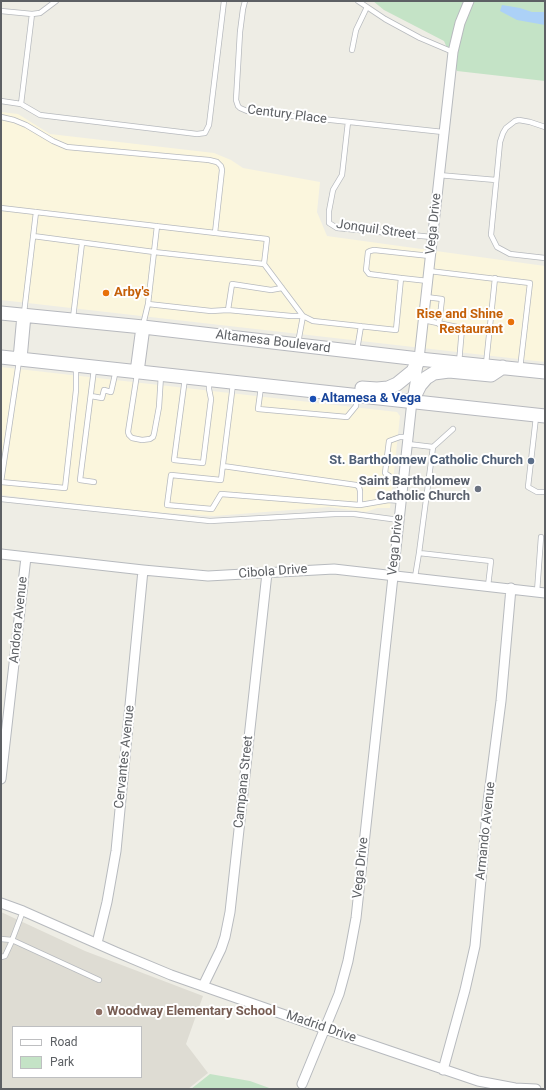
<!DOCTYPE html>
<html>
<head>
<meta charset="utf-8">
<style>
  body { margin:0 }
  #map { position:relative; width:546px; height:1090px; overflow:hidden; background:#eeede5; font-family:Roboto,sans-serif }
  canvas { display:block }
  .frame { position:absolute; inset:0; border:2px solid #5d6064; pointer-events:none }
  .legend { position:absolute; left:12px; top:1026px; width:130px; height:52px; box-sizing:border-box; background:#fff; border:1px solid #bebfc1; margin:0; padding:5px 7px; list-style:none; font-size:12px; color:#5d6064 }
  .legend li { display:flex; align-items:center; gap:8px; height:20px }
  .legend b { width:20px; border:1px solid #bebfc1 }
</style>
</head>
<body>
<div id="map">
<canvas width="546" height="1090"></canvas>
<div class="frame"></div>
<ul class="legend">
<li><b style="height:5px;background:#fff"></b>Road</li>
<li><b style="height:11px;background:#c4e3c6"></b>Park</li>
</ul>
</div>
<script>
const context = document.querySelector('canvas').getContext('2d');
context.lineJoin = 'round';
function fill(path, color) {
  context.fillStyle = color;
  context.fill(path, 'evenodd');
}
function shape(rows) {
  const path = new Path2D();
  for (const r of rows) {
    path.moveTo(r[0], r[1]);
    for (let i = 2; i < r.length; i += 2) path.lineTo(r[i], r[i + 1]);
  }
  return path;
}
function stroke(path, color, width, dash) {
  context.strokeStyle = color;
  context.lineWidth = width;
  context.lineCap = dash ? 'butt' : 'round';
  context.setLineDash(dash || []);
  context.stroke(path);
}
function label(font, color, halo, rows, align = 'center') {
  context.font = font + ' Roboto,sans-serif';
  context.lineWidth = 4;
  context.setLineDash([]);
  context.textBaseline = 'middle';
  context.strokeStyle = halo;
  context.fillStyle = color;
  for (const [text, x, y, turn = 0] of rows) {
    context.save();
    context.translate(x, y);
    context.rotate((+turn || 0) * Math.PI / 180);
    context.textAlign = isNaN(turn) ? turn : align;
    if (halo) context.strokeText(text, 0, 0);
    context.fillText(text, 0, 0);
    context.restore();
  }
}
fill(shape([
  [1,112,18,114,50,134,214,153,231,160,243,168,320,182,317,212,327,236,545,266,545,362,1,300],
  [1,367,397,412,400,416,390,508,377,508,366,512,329,507,214,516,135,511,1,495]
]), '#fbf6dd');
fill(shape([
  [1,912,85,951,203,996,186,1044,208,1073,188,1089,1,1089],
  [13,1027,141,1027,141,1077,13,1077]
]), '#dedcd3');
fill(shape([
  [373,1,545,1,545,81,457,71,444,41,384,10],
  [210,1074,250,1081,272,1089,191,1089]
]), '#c4e3c6');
fill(shape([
  [502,5,520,8,532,12,545,12,545,25,517,20,500,11]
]), '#acd1f7');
const service = shape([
  [245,1,243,9,240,32,236,100,238,106,240,108,247,111,443,132],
  [358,1,385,19,420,38,453,52],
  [1,11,32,14,40,13,56,1],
  [352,50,356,30,367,7],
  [1,101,21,104,40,115,197,134,205,133,209,125,224,1],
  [21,104,32,14],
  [1,117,14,120,26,125,53,141,67,147,209,160,217,162,221,166,222,170,215,233],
  [348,122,342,175,333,190,329,211,329,223,337,228,432,237],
  [545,127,530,122,519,120,515,121,506,128,503,133,500,142,491,235,497,247,510,254,545,258],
  [438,175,496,180],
  [1,208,267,239,264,264,303,316,298,343],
  [157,226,154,252,264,264],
  [33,236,154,252,148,304,143,325],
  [429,271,530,283,520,369],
  [401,278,369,274,366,270,368,252,370,251,374,250,430,256],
  [282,288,271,290,232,284,228,310,291,316,303,316,313,321,396,330,401,278,428,281],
  [426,297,442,299,439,324],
  [148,304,211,311,228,310],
  [24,313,36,212],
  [73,318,82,243],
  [423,320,462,328,459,363],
  [357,350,361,326],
  [19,361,1,482,65,488,76,390,76,366],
  [486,364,495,278],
  [137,374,128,432,129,435,132,438,142,440,150,439,153,437,154,434,159,407,161,375],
  [185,378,174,460,203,463,211,399,209,389,209,380],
  [233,384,221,480,171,475,167,505,212,509,221,494,360,505,389,500,401,501],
  [261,387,258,409,347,417,356,406,357,396],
  [91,396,102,398,104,390,111,392,116,370],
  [536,417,528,487,537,492,545,492],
  [408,444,433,447,419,553],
  [433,447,453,429],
  [223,466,356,485,359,487,360,491,360,505],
  [404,480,395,480,385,473,389,441,400,437,408,437],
  [94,482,80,480,94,369],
  [1,499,210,521,335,514,354,514,399,520],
  [415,577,419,553,491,561,488,586],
  [537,592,541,537],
  [1,939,12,940,99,980],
  [1,957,5,956,11,943,23,911]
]);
const minor = shape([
  [1,554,143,570,208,576,334,569,545,593],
  [1,779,26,557],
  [1,903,23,911,116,952,171,975,325,1029,478,1081,515,1088,536,1089],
  [97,943,107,902,116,851,143,570],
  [203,986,221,949,225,937,230,912,267,573],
  [443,1070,465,990,475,946,488,802,501,701,511,588],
  [302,1084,339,994,348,961,356,918,412,401,419,359,453,52,460,23,469,1]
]);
const secondary = shape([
  [1,313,143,327,419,359,545,372],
  [1,357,545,416],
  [20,359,24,315],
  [137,372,143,327],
  [362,388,377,389,388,388,397,384,413,371,419,359],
  [412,401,420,385,426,378,434,373,449,371,491,375,503,367]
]);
stroke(service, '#b7babe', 6);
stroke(minor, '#b7babe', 11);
stroke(secondary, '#b7b9be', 15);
stroke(service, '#fff', 4.5);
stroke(minor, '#fff', 9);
stroke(secondary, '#fff', 13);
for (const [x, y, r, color] of [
  [106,293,4,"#e8710a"],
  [511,322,4,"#e8710a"],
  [313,399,4,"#1a4fb4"],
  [531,461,4,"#5c6f8a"],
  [478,489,4,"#6b7280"],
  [99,1012,4,"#8d6e63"]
]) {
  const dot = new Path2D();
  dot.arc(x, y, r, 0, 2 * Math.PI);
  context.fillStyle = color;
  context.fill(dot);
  stroke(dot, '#fff', 1.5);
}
label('13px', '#5d6064', '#fff', [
  ["Century Place",287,115,7],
  ["Vega Drive",434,224,-84],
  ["Jonquil Street",376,230,8],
  ["Altamesa Boulevard",273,342,7],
  ["Vega Drive",396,545,-84],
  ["Cibola Drive",273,572,-4],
  ["Andora Avenue",19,620,-84],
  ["Cervantes Avenue",125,757,-84],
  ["Campana Street",244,782,-84],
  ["Armando Avenue",486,831,-84],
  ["Vega Drive",361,868,-84],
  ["Madrid Drive",321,1027,19]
]);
label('bold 13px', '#c56008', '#fff', [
  ["Arby's",114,293],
  ["Rise and Shine",503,315,"right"],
  ["Restaurant",503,330,"right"]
], 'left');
label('bold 13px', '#164399', '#fff', [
  ["Altamesa & Vega",321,399]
], 'left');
label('bold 13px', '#4e5e75', '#fff', [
  ["St. Bartholomew Catholic Church",523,461]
], 'right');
label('bold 13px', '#5b616d', '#fff', [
  ["Saint Bartholomew",470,482],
  ["Catholic Church",470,497]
], 'right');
label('bold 13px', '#785e54', '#fff', [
  ["Woodway Elementary School",107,1012]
], 'left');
</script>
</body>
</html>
